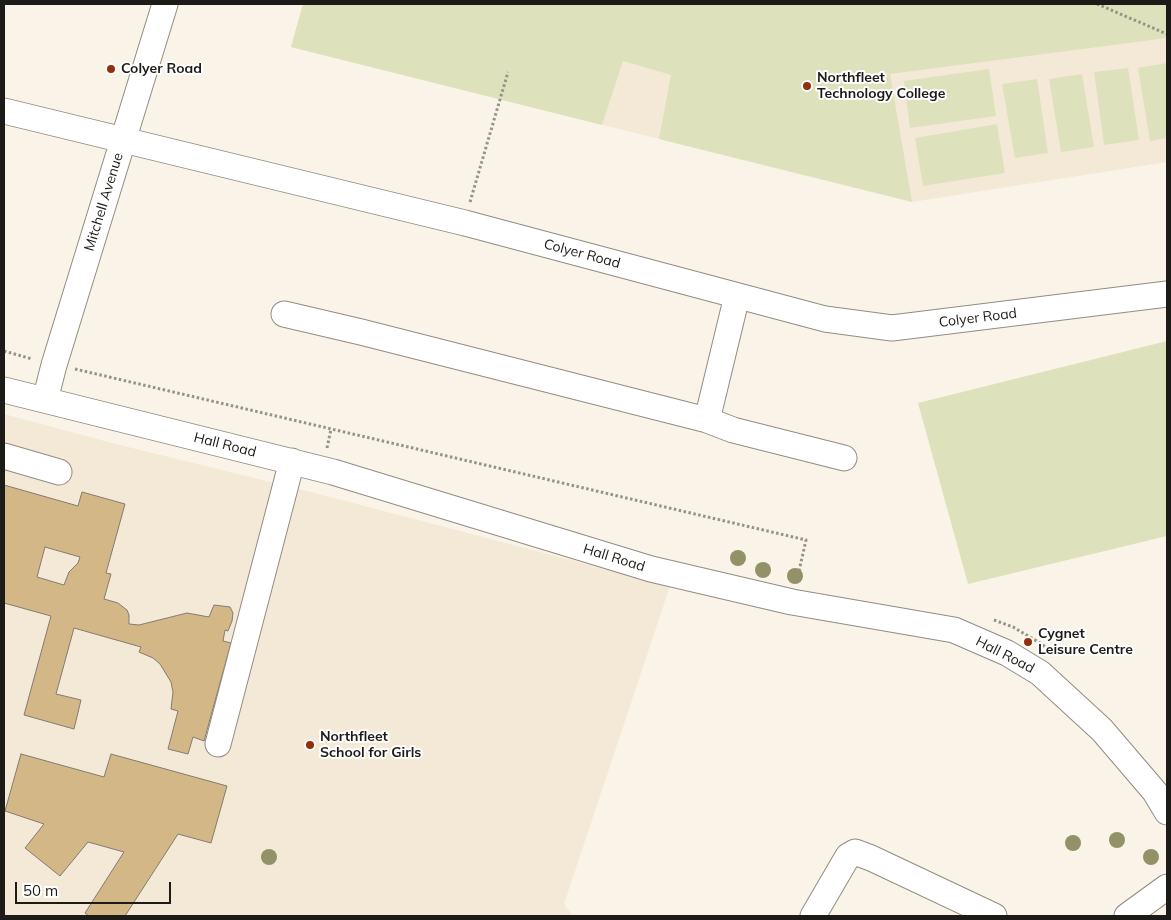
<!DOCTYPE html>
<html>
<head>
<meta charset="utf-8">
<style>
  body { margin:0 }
  #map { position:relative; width:1171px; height:920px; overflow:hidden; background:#faf3e8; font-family:Mulish,sans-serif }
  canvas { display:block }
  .frame { position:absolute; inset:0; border:5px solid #1d1b17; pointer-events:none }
  .scale { position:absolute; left:15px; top:882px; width:156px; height:22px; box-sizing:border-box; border:2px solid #1d1b17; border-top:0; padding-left:6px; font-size:15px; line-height:18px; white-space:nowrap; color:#1d1b17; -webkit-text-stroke:4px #fff; paint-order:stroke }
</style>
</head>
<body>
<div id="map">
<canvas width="1171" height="920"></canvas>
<div class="frame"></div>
<div class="scale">50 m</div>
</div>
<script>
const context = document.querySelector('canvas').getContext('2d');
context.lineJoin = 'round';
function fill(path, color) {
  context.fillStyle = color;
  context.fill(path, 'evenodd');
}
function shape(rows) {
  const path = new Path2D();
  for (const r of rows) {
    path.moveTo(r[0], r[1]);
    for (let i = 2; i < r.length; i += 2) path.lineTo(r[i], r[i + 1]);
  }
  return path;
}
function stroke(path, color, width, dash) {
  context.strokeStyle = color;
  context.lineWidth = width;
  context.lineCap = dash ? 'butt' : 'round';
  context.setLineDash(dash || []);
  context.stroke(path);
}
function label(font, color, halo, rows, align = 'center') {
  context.font = font + ' Mulish,sans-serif';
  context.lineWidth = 4;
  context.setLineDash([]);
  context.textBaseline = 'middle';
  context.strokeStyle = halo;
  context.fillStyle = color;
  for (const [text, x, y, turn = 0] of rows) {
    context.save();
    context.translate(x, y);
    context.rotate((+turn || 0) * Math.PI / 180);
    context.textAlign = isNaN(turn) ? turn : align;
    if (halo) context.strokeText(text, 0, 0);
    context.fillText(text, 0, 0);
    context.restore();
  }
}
fill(shape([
  [303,4,1167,4,1167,162,912,202,291,47],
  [4,414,112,443,307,491,670,586,564,904,573,916,4,916]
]), '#f4e9d7');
fill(shape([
  [303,4,1167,4,1167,38,890,74,912,202,659,139,671,75,623,61,602,125,291,47],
  [1167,63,1167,138,1150,141,1138,68],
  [1128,68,1139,140,1104,145,1094,72],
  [989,69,996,116,910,128,904,81],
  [1082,74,1094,147,1061,152,1049,79],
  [1037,79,1048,153,1015,158,1002,84],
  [997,124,1005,173,923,186,915,138],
  [1167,341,1167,536,968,584,918,403]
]), '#dde2bc');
const building = shape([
  [4,485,78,506,82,492,125,504,106,573,111,574,104,599,118,603,127,610,129,615,129,624,139,625,187,613,209,617,214,605,230,607,233,613,232,621,228,631,225,630,223,641,231,643,204,741,193,737,188,754,168,749,178,711,171,709,173,692,171,682,160,664,153,658,139,652,141,647,74,628,56,694,81,700,74,729,24,715,51,616,4,603,4,485],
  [45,547,80,557,78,563,69,572,64,585,37,577,45,547],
  [21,754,104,777,111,754,227,786,211,843,178,834,125,916,89,916,85,913,124,852,88,842,60,876,25,848,44,824,5,811,21,754]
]);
fill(building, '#d3b787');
stroke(building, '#817c72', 1);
const minor = shape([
  [4,111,465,223,825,319,892,328,1167,294],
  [284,314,361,332,707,420,737,296],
  [4,390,333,472,651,569,792,602,954,630,1007,653,1040,673,1102,730,1155,792,1167,812],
  [45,400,54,365,165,4],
  [707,420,733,430,844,458],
  [4,456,59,472],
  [218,744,292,461],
  [813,916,848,856,855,852,871,858,994,916],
  [1127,916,1167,887]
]);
stroke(minor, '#928c82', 27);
stroke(shape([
  [1097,4,1167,34],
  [470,202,508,72],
  [4,351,32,359],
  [75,369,806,540,797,580],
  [327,448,331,429],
  [994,620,1013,627,1040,643,1052,652]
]), '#969189', 3, [2.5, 2.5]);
stroke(minor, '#fff', 25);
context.fillStyle = '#929168';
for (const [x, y] of [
  [738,558],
  [763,570],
  [795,576],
  [1117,840],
  [1073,843],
  [269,857],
  [1151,857]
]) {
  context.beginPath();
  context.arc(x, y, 8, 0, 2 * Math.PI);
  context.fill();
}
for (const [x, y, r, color] of [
  [111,69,5,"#952e0b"],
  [807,86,5,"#952e0b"],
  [1028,642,5,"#952e0b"],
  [310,745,5,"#952e0b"]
]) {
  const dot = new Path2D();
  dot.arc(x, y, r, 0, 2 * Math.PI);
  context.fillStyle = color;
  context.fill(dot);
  stroke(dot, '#fff', 2);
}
label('bold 14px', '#1d1b17', '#fff', [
  ["Colyer Road",121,69],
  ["Northfleet",817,78],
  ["Technology College",817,94],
  ["Cygnet",1038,634],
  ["Leisure Centre",1038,650],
  ["Northfleet",320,737],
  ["School for Girls",320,753]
], 'left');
label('14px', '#1d1b17', '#fff', [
  ["Mitchell Avenue",104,202,-73],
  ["Colyer Road",582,254,15],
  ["Colyer Road",978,318,-7],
  ["Hall Road",225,445,14],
  ["Hall Road",614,558,17],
  ["Hall Road",1005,655,27]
]);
</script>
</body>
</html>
